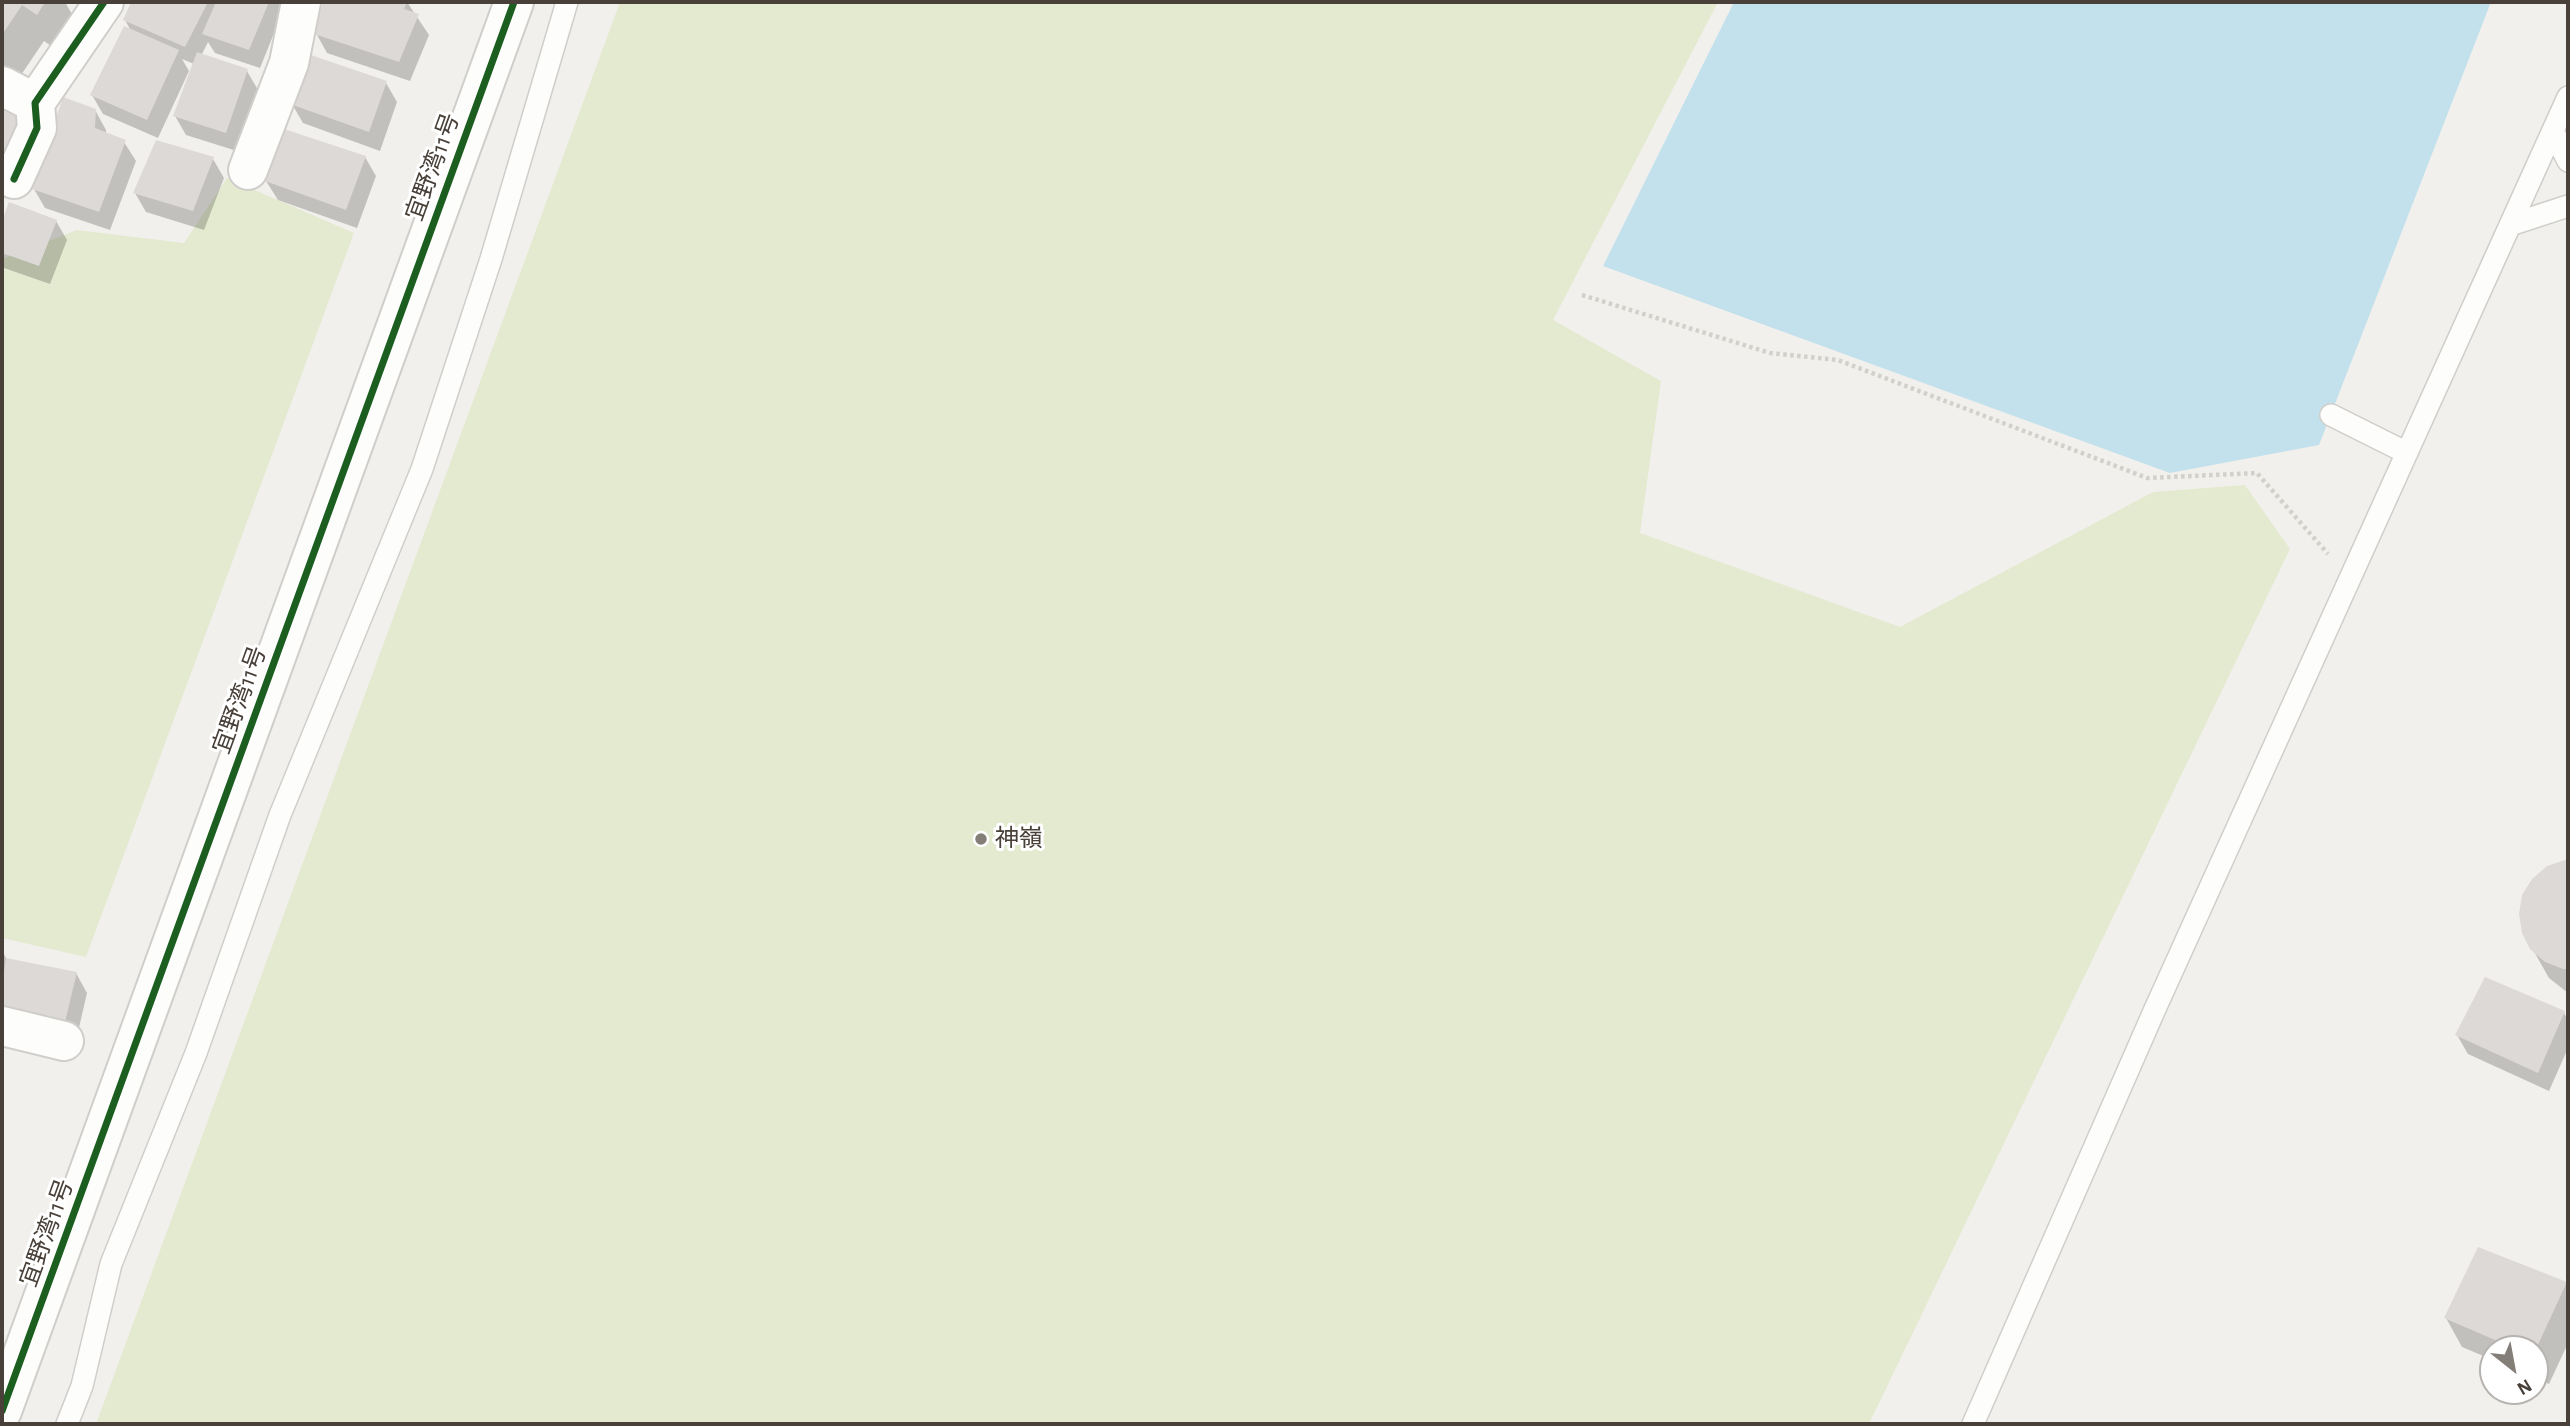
<!DOCTYPE html>
<html>
<head>
<meta charset="utf-8">
<style>
  body { margin:0 }
  #map { position:relative; width:2570px; height:1426px; overflow:hidden; background:#f2f0ed; font-family:"Alegreya Sans",sans-serif }
  canvas { display:block }
  .frame { position:absolute; inset:0; border:4px solid #484039; pointer-events:none }
  .north { position:absolute; left:2479px; top:1335px; width:70px; height:70px; box-sizing:border-box; background:#fff; border:2px solid #b6b3b0; border-radius:50%; rotate:149deg; font-size:19px; font-weight:700; line-height:28px; text-align:center; color:#484039 }
  .north::after { content:''; display:block; margin:auto; width:24px; height:32px; background:#847e78; clip-path:polygon(50% 0,100% 100%,50% 72%,0 100%) }
</style>
</head>
<body>
<div id="map">
<canvas width="2570" height="1426"></canvas>
<div class="frame"></div>
<div class="north">N</div>
</div>
<script>
const context = document.querySelector('canvas').getContext('2d');
context.lineJoin = 'round';
function fill(path, color) {
  context.fillStyle = color;
  context.fill(path, 'evenodd');
}
function shape(rows) {
  const path = new Path2D();
  for (const r of rows) {
    path.moveTo(r[0], r[1]);
    for (let i = 2; i < r.length; i += 2) path.lineTo(r[i], r[i + 1]);
  }
  return path;
}
function stroke(path, color, width, dash) {
  context.strokeStyle = color;
  context.lineWidth = width;
  context.lineCap = dash ? 'butt' : 'round';
  context.setLineDash(dash || []);
  context.stroke(path);
}
function label(font, color, halo, rows, align = 'center') {
  context.font = font + ' "Alegreya Sans","Noto Sans JP",sans-serif';
  context.lineWidth = 6;
  context.setLineDash([]);
  context.textBaseline = 'middle';
  context.strokeStyle = halo;
  context.fillStyle = color;
  for (const [text, x, y, turn = 0] of rows) {
    context.save();
    context.translate(x, y);
    context.rotate((+turn || 0) * Math.PI / 180);
    context.textAlign = isNaN(turn) ? turn : align;
    if (halo) context.strokeText(text, 0, 0);
    context.fillText(text, 0, 0);
    context.restore();
  }
}
fill(shape([
  [620,2,1718,2,1553,320,1661,381,1640,533,1900,627,2153,492,2245,485,2290,549,1869,1424,96,1424],
  [227,178,354,233,86,957,2,938,2,259,77,230,184,243]
]), '#e3eacf');
fill(shape([
  [1734,2,2491,2,2319,445,2170,473,1603,266]
]), '#c2e1ec');
fill(shape([
  [2,2,65,2,76,21,58,51,44,41,19,78,2,66],
  [133,2,215,2,216,5,218,2,278,2,283,11,260,68,215,53,208,42,201,56,247,71,258,90,237,151,186,135,175,116,194,64,182,59,189,71,158,138,103,114,92,95,131,31,125,20],
  [325,2,407,2,429,35,410,81,327,53,316,33],
  [386,83,397,102,380,151,303,123,292,104],
  [2,110,16,119,2,188],
  [95,110,106,130,106,135,124,142,136,161,110,230,45,208,34,189],
  [365,157,376,176,357,228,278,200,266,181],
  [213,159,224,178,204,230,146,212,135,193],
  [10,204,56,221,67,240,50,284,4,268,2,264,2,226],
  [2568,861,2568,993,2549,978,2532,948,2563,862],
  [2,950,7,960,76,973,87,993,75,1045,2,1014],
  [2564,1013,2568,1020,2568,1048,2549,1091,2468,1054,2457,1035],
  [2566,1284,2568,1288,2568,1343,2549,1384,2535,1378,2535,1349,2493,1349,2493,1360,2462,1347,2446,1318]
]), '#0003');
fill(shape([
  [2,2,45,2,37,15,22,5,2,35],
  [131,2,208,2,185,47,123,20],
  [216,2,269,2,249,50,202,34],
  [323,2,407,2,404,9,419,14,399,62,314,34],
  [124,26,179,50,147,120,90,95],
  [197,52,248,69,226,133,173,116],
  [308,54,387,81,369,132,290,104],
  [63,97,96,109,95,128,126,140,99,212,32,189],
  [2,108,18,118,18,130,2,153],
  [284,129,366,156,346,210,265,181],
  [156,140,214,157,193,211,133,193],
  [9,202,57,220,39,266,2,253,2,221],
  [2568,859,2568,969,2563,969,2545,962,2530,949,2522,933,2519,914,2522,895,2532,879,2547,866],
  [6,958,77,972,64,1026,2,1012,2,986],
  [2485,977,2565,1011,2538,1073,2455,1035],
  [2478,1247,2567,1282,2536,1349,2516,1349,2444,1318]
]), '#dcd9d6');
const service = shape([
  [2553,131,2568,161],
  [2510,225,2568,206],
  [2331,415,2407,453],
  [67,1424,82,1386,111,1264,196,1053,280,815,422,469,491,259,567,2],
  [1973,1424,2155,1009,2568,97]
]);
const minor = shape([
  [2,86,35,103],
  [248,170,289,63,301,2],
  [14,179,37,128,35,103,104,2],
  [2,1026,64,1041]
]);
const tertiary = shape([
  [2,1411,514,2]
]);
stroke(service, '#d0cecb', 24);
stroke(minor, '#d0cecb', 42);
stroke(tertiary, '#d0cecb', 42);
stroke(shape([
  [1582,295,1770,353,1838,360,2147,478,2257,473,2328,554]
]), '#d2d0cb', 4.5, [3.5, 3.5]);
stroke(service, '#fdfdfc', 21);
stroke(minor, '#fdfdfc', 38);
stroke(tertiary, '#fdfdfc', 38);
stroke(shape([
  [14,179,37,128,35,103,104,2],
  [2,1411,514,2]
]), '#1b5e20', 7);
for (const [x, y, r, color] of [
  [981,839,7,"#847e78"]
]) {
  const dot = new Path2D();
  dot.arc(x, y, r, 0, 2 * Math.PI);
  context.fillStyle = color;
  context.fill(dot);
  stroke(dot, '#fff', 2.5);
}
label('24px', '#484039', '#fff', [
  ["宜野湾11号",433,167,-70],
  ["宜野湾11号",240,700,-70],
  ["宜野湾11号",47,1233,-70]
]);
label('24px', '#484039', '#fff', [
  ["神嶺",995,839]
], 'left');
</script>
</body>
</html>
